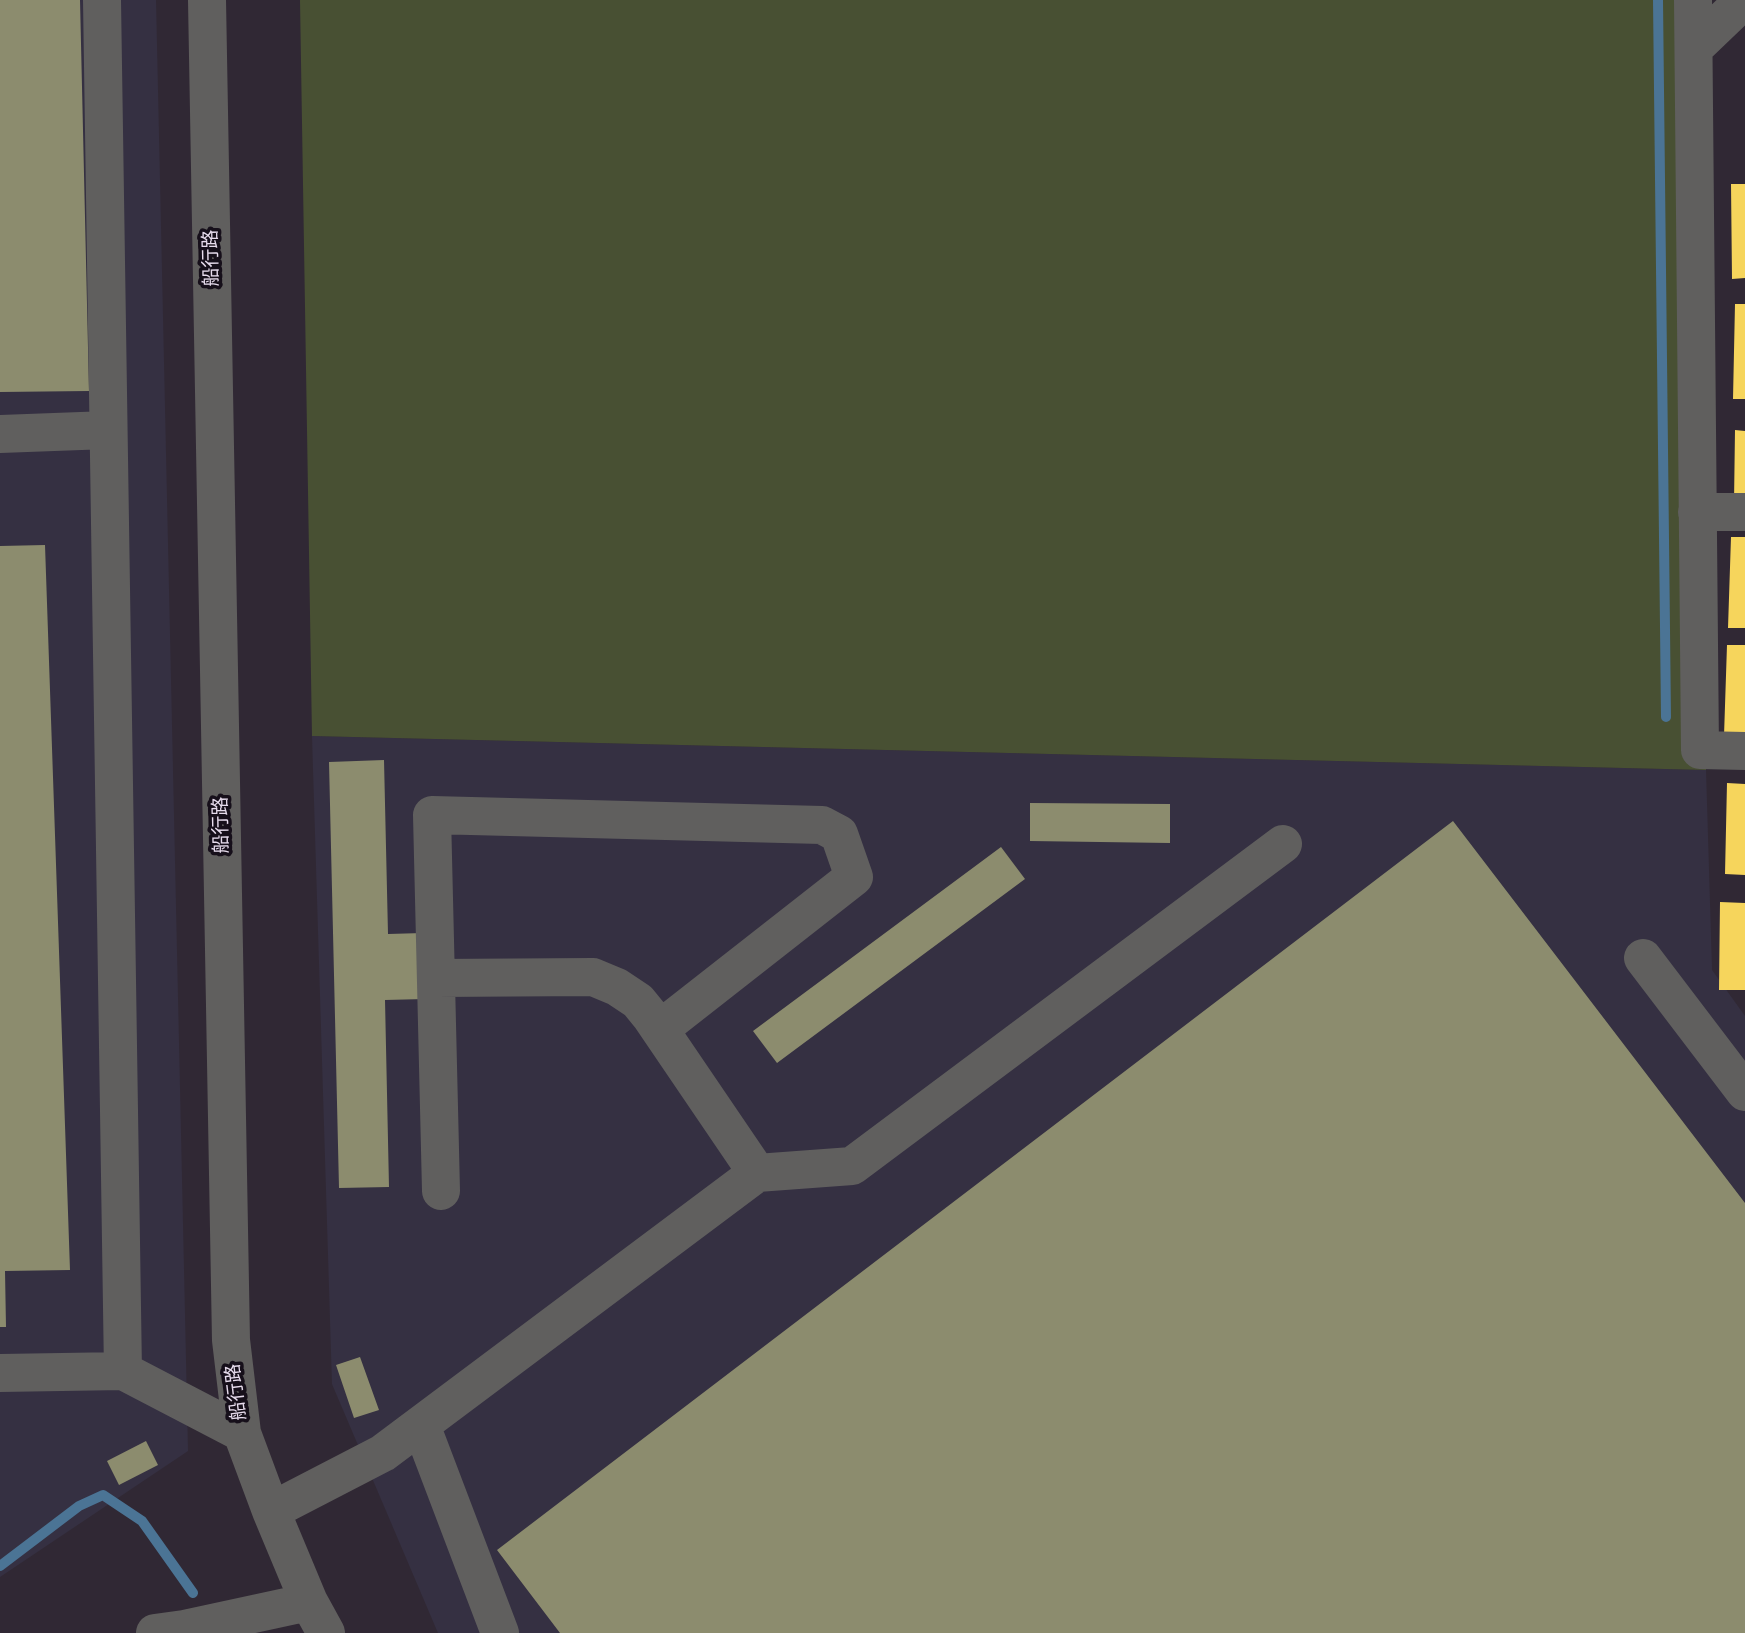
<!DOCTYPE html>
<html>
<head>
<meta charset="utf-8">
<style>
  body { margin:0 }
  canvas { display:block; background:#302834 }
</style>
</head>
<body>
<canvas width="1745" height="1633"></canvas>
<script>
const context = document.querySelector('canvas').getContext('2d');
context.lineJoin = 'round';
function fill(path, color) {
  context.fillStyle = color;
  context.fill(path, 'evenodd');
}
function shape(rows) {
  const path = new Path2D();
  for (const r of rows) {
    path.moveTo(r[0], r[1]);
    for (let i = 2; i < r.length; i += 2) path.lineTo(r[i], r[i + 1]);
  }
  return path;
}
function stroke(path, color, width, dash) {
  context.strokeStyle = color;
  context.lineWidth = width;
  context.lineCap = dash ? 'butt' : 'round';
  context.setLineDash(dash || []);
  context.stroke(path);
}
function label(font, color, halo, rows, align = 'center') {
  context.font = font + ' "DejaVu Sans","Noto Sans SC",sans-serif';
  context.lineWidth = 7;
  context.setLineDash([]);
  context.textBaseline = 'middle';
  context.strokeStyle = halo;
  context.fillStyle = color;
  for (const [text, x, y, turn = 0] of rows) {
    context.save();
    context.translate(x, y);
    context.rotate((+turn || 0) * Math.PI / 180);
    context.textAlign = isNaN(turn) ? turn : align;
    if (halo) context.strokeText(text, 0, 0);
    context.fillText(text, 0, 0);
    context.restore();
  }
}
fill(shape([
  [0,0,156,0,188,1451,0,1577],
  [312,736,1706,770,1712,970,1745,1016,1745,1633,438,1633,332,1384]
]), '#353042');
fill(shape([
  [300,0,1695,0,1697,512,1706,770,312,736]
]), '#485033');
fill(shape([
  [1731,184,1745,184,1745,278,1732,279],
  [1735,304,1745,304,1745,399,1733,399],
  [1735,430,1745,431,1745,503,1734,503],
  [1731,537,1745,537,1745,628,1728,628],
  [1727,645,1745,645,1745,736,1724,736],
  [1727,783,1745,784,1745,875,1725,874],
  [1720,902,1745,903,1745,990,1719,990]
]), '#f6d55c');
fill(shape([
  [0,0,80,0,89,391,0,392],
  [45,545,70,1270,5,1271,6,1327,0,1327,0,546],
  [384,760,388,934,423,933,425,999,385,1000,389,1187,339,1188,329,762],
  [1030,803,1170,804,1170,843,1030,841],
  [1453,821,1745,1203,1745,1633,560,1633,497,1550],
  [1001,847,1025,879,777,1063,753,1031],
  [360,1357,379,1410,354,1418,336,1365],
  [146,1441,158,1465,119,1485,107,1461]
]), '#8c8c6e');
stroke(shape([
  [1658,0,1666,717],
  [0,1566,79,1506,103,1495,142,1521,193,1593]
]), '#4b7495', 10);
stroke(shape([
  [102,0,123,1371],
  [207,0,231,1340,242,1433,271,1511,309,1602,326,1633],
  [1693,0,1700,750,1745,751],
  [1694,48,1744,0],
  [0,434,108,430],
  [1697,512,1745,512],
  [1643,958,1745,1092],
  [436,978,593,977,617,987,638,1001,651,1017,757,1173],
  [441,1191,432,815,822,825,839,834,854,877,660,1029],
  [0,1373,123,1371,242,1433],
  [421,1425,500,1633],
  [271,1511,383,1453,757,1173,852,1166,1283,844],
  [155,1633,184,1629,309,1602]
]), '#605f5e', 38);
label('19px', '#e7dced', '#160f1a', [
  ["船行路",212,258,-91],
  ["船行路",222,825,-91],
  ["船行路",237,1392,-97]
]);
</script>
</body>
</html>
